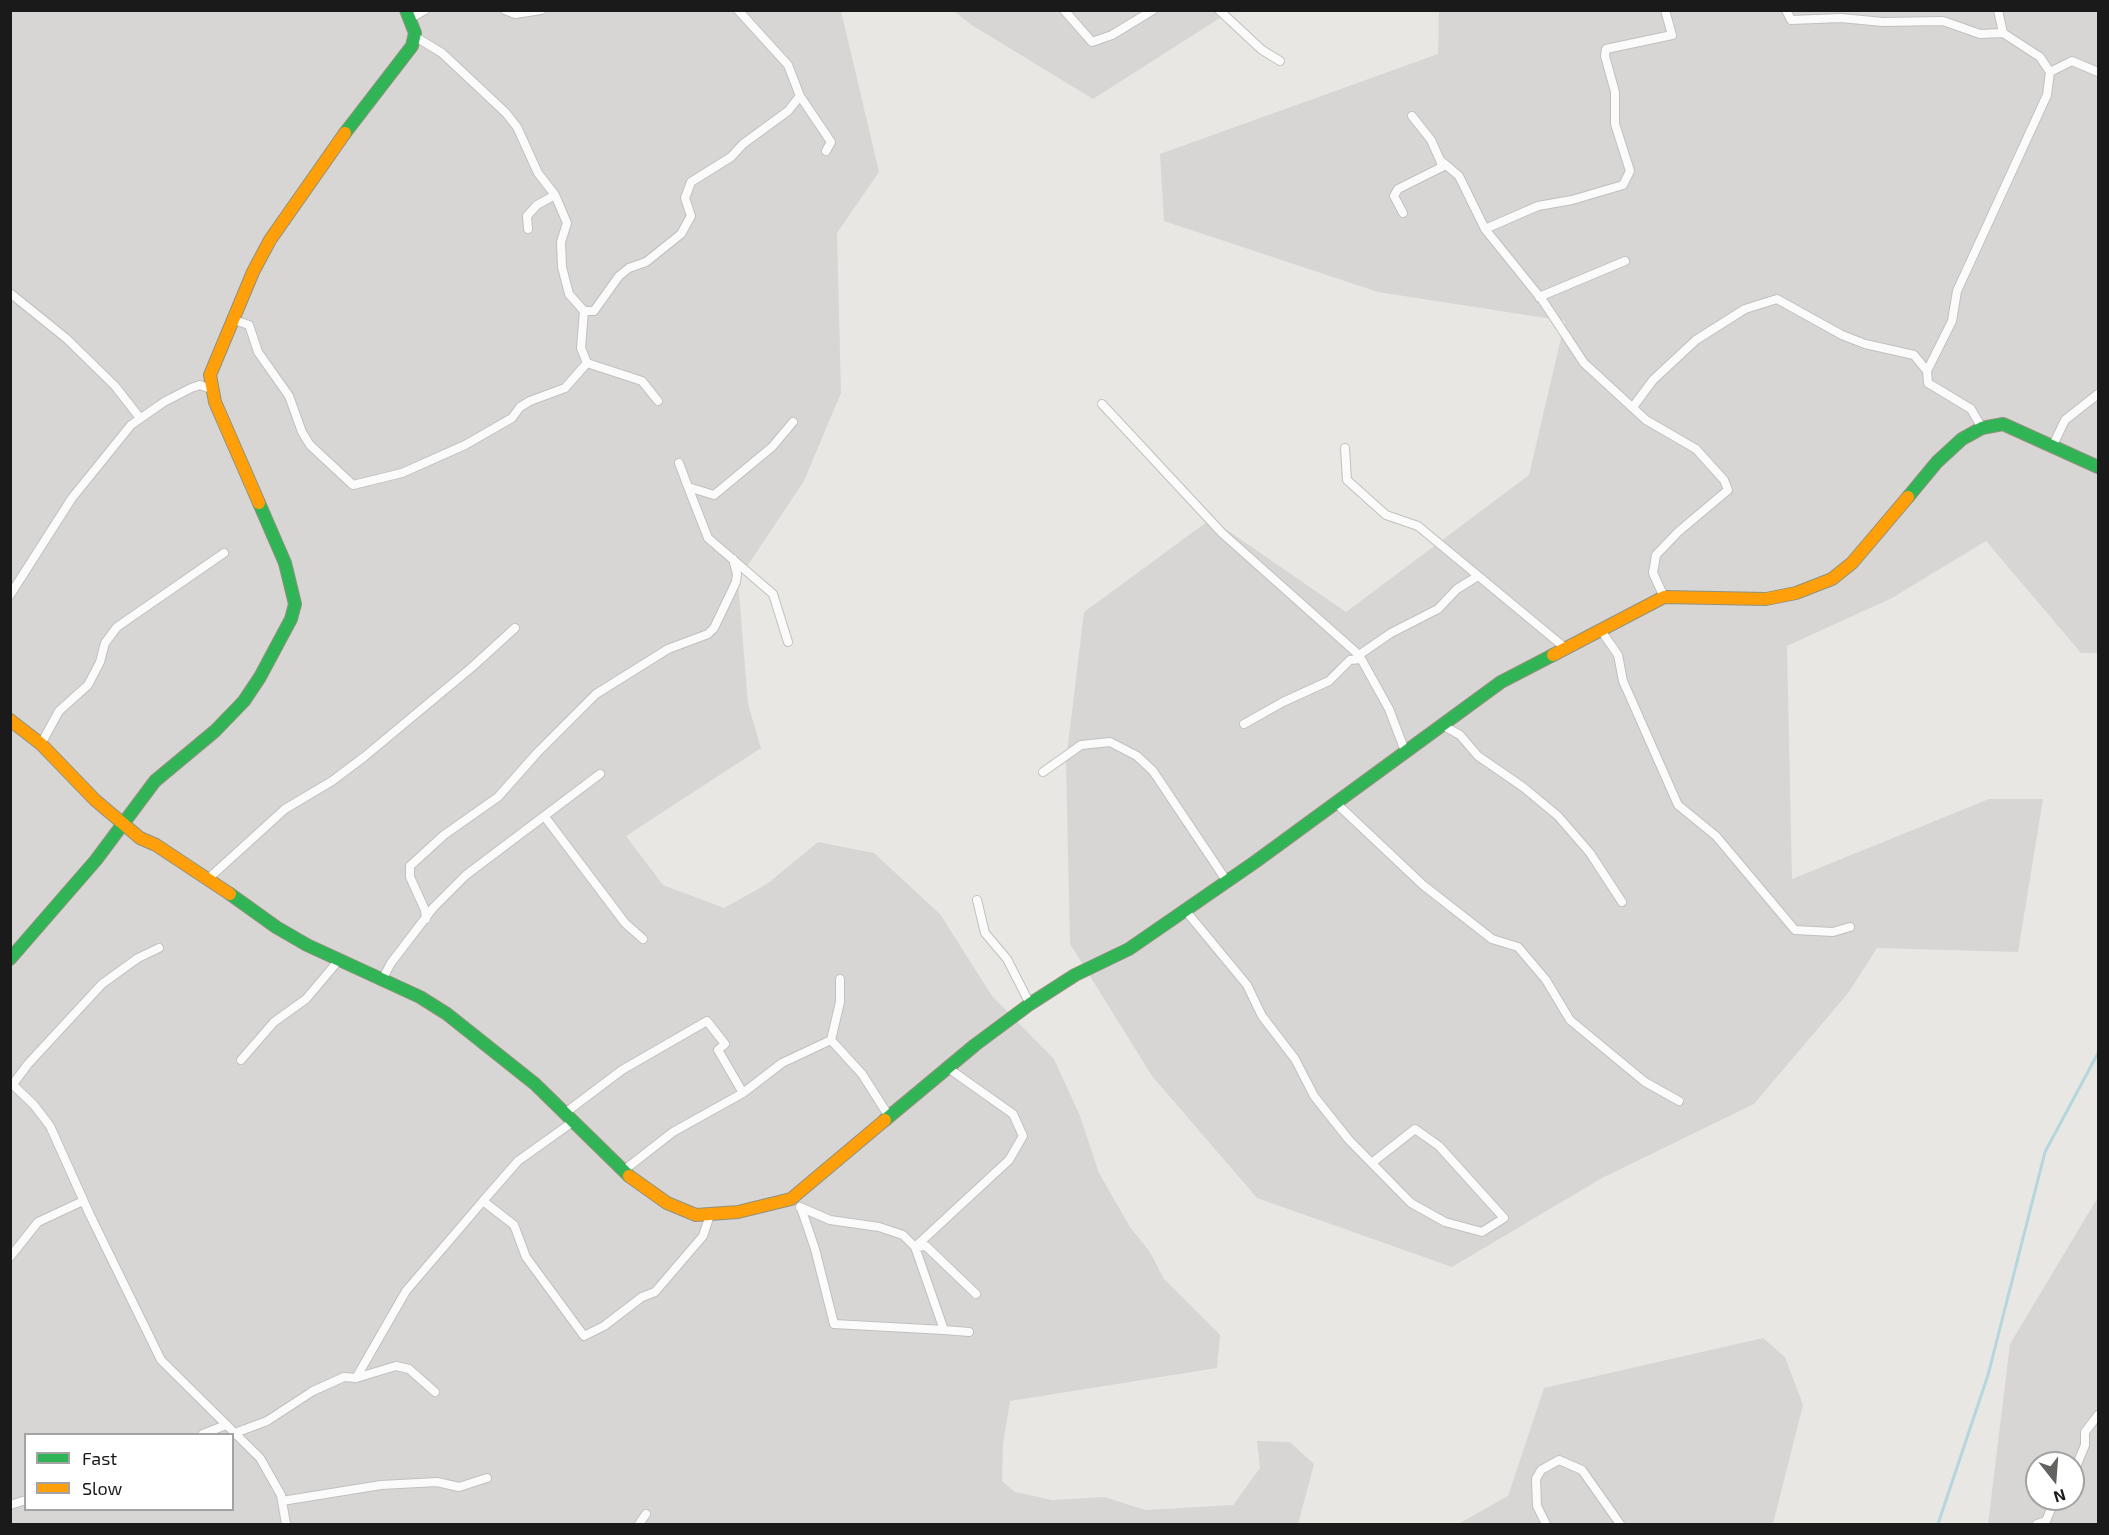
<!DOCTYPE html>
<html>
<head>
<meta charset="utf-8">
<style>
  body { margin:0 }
  #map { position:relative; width:2109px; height:1535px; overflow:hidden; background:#e9e7e3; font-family:"Exo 2",sans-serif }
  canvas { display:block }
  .frame { position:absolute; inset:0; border:12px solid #1a1a1a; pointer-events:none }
  .legend { position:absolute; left:24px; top:1433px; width:210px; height:78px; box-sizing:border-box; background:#fff; border:2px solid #a3a3a3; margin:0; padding:8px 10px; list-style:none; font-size:18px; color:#1a1a1a }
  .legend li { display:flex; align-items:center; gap:12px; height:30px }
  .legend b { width:30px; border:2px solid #a3a3a3 }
  .north { position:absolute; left:2025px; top:1451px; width:60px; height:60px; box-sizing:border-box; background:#fff; border:2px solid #a3a3a3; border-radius:50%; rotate:163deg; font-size:16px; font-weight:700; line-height:24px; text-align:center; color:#1a1a1a }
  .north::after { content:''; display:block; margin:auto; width:21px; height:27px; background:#626260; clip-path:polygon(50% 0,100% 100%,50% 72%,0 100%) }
</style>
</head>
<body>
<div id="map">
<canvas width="2109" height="1535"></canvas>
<div class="frame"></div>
<ul class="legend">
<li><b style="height:8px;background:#30b455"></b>Fast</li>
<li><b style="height:8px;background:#ff9f0a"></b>Slow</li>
</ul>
<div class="north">N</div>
</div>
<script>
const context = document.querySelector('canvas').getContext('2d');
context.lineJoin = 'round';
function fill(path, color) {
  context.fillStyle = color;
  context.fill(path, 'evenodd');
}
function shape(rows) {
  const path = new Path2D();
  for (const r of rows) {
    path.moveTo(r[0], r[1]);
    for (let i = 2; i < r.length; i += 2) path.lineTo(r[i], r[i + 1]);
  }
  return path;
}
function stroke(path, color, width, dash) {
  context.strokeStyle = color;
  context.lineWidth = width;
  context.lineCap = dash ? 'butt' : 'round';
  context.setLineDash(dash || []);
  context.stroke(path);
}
fill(shape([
  [10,11,841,11,879,172,837,233,841,393,804,481,738,580,748,704,761,748,626,836,663,885,724,908,767,884,818,842,874,853,940,914,992,996,1054,1059,1080,1116,1099,1173,1130,1227,1150,1252,1164,1279,1220,1335,1217,1368,1010,1401,1003,1444,1002,1481,1015,1492,1052,1500,1105,1497,1145,1510,1233,1505,1260,1468,1257,1441,1290,1442,1314,1464,1298,1524,11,1524],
  [26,1434,232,1434,232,1510,26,1510],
  [954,11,1231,11,1093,99,970,24],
  [1439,11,2098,11,2098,653,2081,653,1986,541,1892,598,1787,646,1792,879,1989,799,2043,799,2018,952,1877,948,1849,992,1754,1104,1602,1178,1452,1267,1257,1198,1152,1076,1070,944,1066,761,1084,612,1211,519,1346,612,1529,475,1565,321,1378,292,1164,221,1160,154,1438,54],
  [2098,1197,2098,1524,1988,1524,2010,1344],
  [2037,1463,2073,1463,2073,1499,2037,1499],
  [1763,1338,1785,1357,1803,1405,1773,1524,1458,1524,1508,1496,1544,1388]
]), '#d8d6d4');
stroke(shape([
  [1938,1524,1988,1375,2045,1152,2098,1053]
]), '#b6d6dd', 3);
const street = shape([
  [505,10,515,14,541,10],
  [738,10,788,65,800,96,831,142,826,151],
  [1064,10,1092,42,1112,35,1153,10],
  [1219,10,1262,50,1280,61],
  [1786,10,1791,20,1841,18,1883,22,1943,21,1980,34,2003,33],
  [1998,10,2003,33,2040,57,2050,72],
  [411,18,425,10],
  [414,36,442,53,506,113,517,127,538,173,555,195,567,223,561,242,562,267,569,294,584,311],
  [1412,116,1431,140,1440,160,1459,176,1485,229,1543,301,1584,363,1646,420,1696,449,1724,480,1728,490,1678,532,1656,555,1653,573,1664,597],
  [1403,213,1394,196,1398,189,1442,167,1440,160],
  [528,229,527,216,537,205,555,195],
  [1485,229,1538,206,1572,200,1623,185,1630,171,1615,124,1615,92,1605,56,1606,49,1672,35,1665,10],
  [10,293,67,339,115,386,140,418],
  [1539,297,1625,261],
  [234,320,249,325,258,352,289,396,302,432,310,445,353,485,402,473,465,445,512,418,520,407,530,401,565,388,587,363],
  [1927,371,1952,321,1957,291,2047,95,2050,72,2072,61,2098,72],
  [658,401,642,381,587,363,581,348,584,311,594,311,619,276,629,268,646,262,681,234,691,216,685,198,691,182,731,157,743,144,788,111,800,96],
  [1102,404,1222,533,1359,655,1389,709,1405,751],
  [1633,407,1653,380,1696,340,1745,309,1777,299,1842,335,1865,344,1914,355,1927,371,1928,383,1971,409,1982,428],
  [2053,445,2065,420,2098,394],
  [1345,448,1347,480,1386,515,1418,526,1564,647],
  [679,463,688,487,714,495,772,447,793,422],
  [688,487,708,538,773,594,788,642],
  [10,595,72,498,131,425,164,402,191,388,200,385,211,389],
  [1600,629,1618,655,1623,681,1678,805,1716,836,1795,930,1833,932,1850,927],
  [1359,655,1391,633,1438,609,1457,589,1478,576],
  [1244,724,1283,702,1329,681,1350,660,1361,659],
  [1442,725,1460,735,1478,756,1523,787,1558,816,1590,853,1622,902],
  [41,744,59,711,88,685,100,662,105,643,117,627,224,553],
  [1043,772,1081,745,1110,742,1137,756,1153,771,1226,880],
  [1335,802,1423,885,1492,939,1518,947,1546,980,1570,1020,1645,1082,1679,1101],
  [545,817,625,923,643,939],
  [209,878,285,809,332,781,364,757,471,668,515,628],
  [977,900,985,933,1007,959,1030,1004],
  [1185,910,1247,985,1262,1016,1295,1059,1314,1096,1349,1140,1411,1203,1445,1222,1482,1232,1504,1218,1439,1146,1415,1129,1373,1162],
  [426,919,425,910,410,877,410,866,444,835,498,797,537,753,596,694,668,649,708,634,714,628,736,582,737,574,733,559],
  [382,980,391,963,433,908,466,875,600,774],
  [831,1040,862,1074,890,1118],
  [241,1060,274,1022,306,999,339,960],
  [948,1068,1013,1114,1023,1136,1009,1160,915,1247,944,1330,969,1332],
  [10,1082,34,1105,50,1126,90,1215,161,1360,260,1458,281,1495,286,1524],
  [13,1084,28,1064,102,984,138,958,159,948],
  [565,1113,622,1070,707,1021,725,1044,718,1050,743,1093],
  [574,1121,518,1161,483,1201,514,1225,526,1257,584,1336,604,1326,642,1297,655,1292,703,1236,710,1215],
  [623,1171,673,1132,743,1093,782,1063,831,1040,840,1002,840,979],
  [800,1207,830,1220,879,1227,903,1235,915,1247,926,1246,976,1294],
  [801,1208,815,1249,834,1324,944,1330],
  [10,1257,38,1222,83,1201],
  [356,1378,406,1291,483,1201],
  [235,1433,267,1421,313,1391,344,1377,356,1378,396,1366,409,1369,435,1392],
  [203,1434,226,1425],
  [2073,1474,2085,1445,2085,1432,2098,1415],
  [282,1501,381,1485,437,1482,459,1487,487,1478],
  [10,1505,26,1500],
  [639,1524,646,1514],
  [1546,1524,1537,1506,1536,1479,1541,1470,1559,1460,1582,1470,1620,1524],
  [2037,1524,2046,1521,2055,1499]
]);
const fast = shape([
  [345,133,412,46,415,33,406,10],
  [1908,497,1937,462,1962,439,1982,428,2003,424,2098,467],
  [230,894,276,927,307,945,420,997,447,1014,535,1084,629,1176],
  [10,959,96,860,155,781,215,731,244,701,260,677,291,619,295,604,285,563,259,503],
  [885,1120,975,1045,1030,1004,1075,975,1129,949,1255,862,1501,682,1553,655]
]);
const slow = shape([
  [259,503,215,402,210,375,253,272,270,240,345,133],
  [1553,655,1664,597,1766,599,1796,593,1832,579,1852,563,1908,497],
  [10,720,41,744,95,800,140,838,156,845,230,894],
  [629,1176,667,1203,696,1215,738,1212,791,1199,885,1120]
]);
stroke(street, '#c1c0bf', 10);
stroke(fast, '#90927c', 14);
stroke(slow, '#90927c', 14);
stroke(street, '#fcfbfb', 8);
stroke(fast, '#30b455', 12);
stroke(slow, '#ff9f0a', 12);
</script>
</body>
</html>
